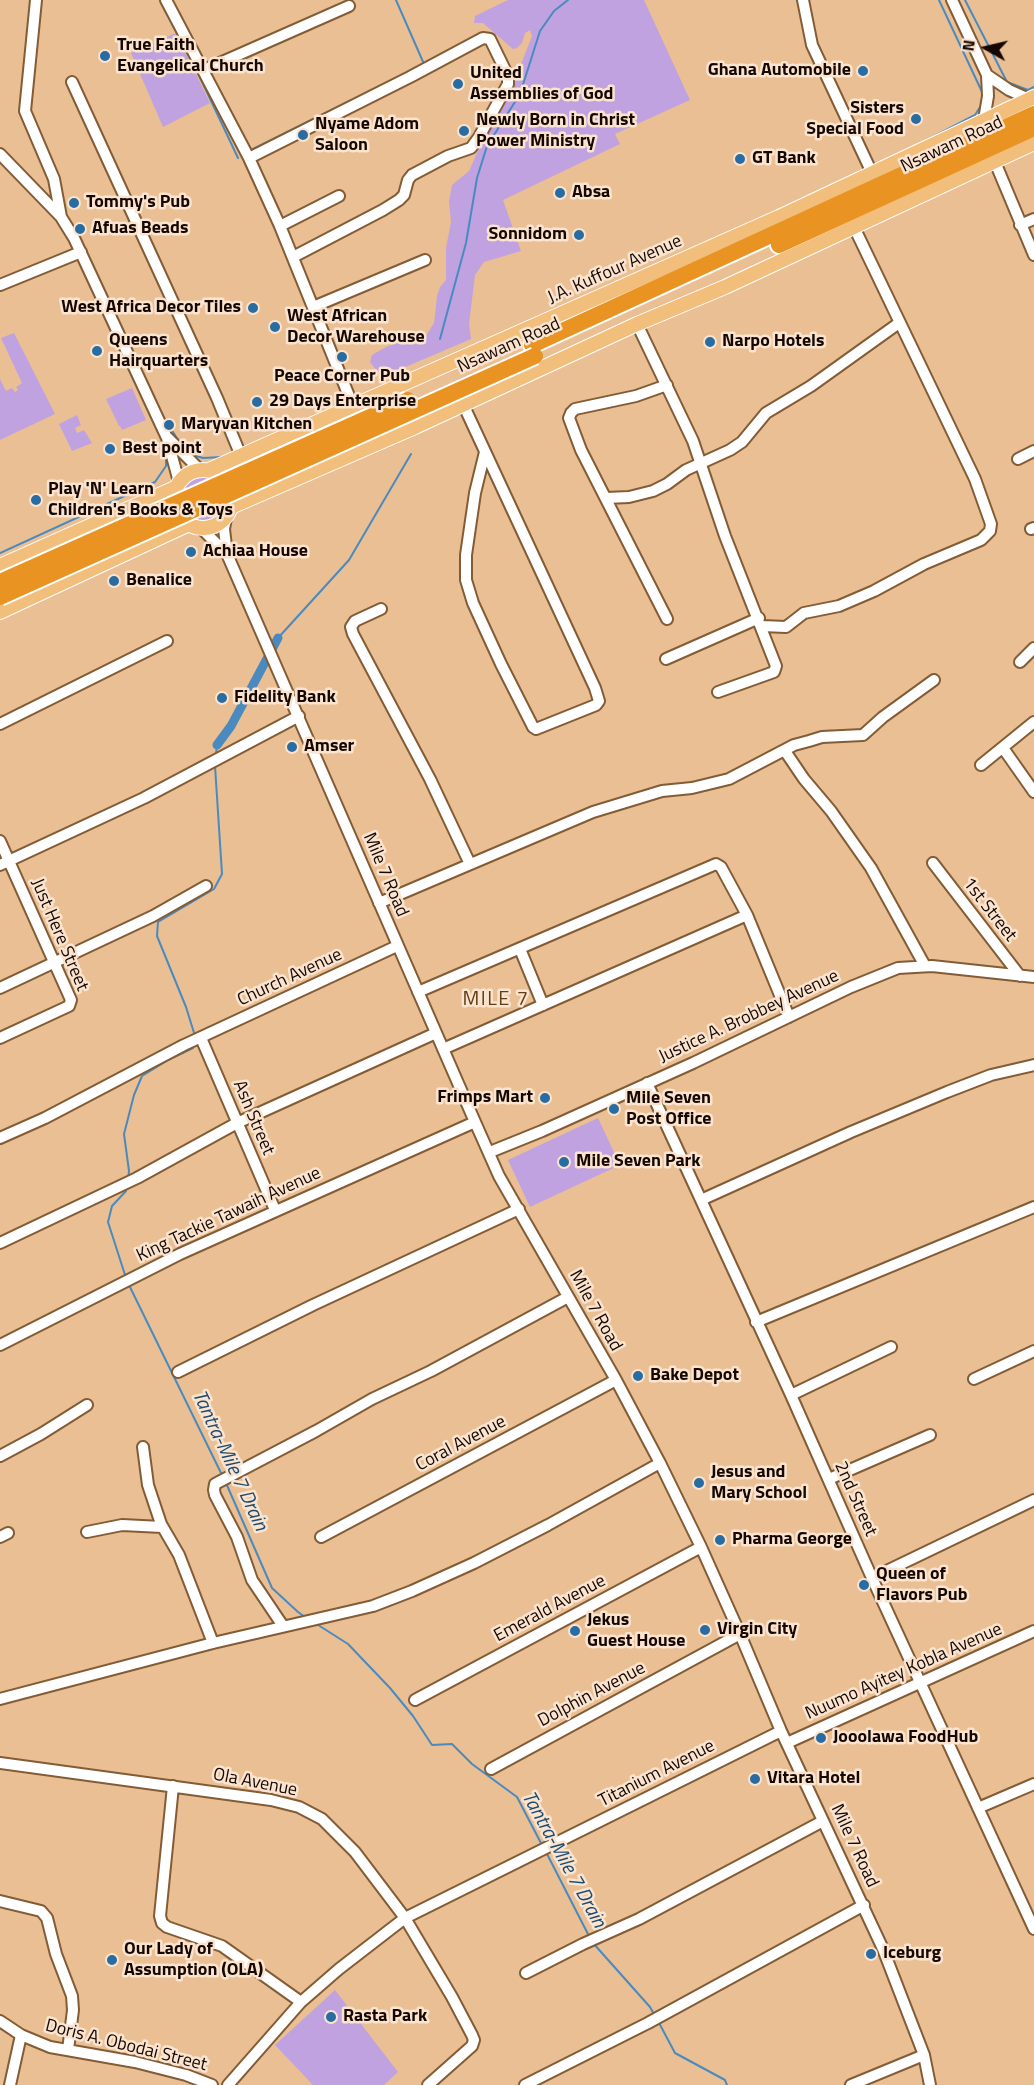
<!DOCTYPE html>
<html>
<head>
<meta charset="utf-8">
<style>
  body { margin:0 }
  #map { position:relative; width:1034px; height:2085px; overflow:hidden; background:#eabf94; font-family:"Titillium Web",sans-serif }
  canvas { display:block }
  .north { position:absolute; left:956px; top:18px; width:60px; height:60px; -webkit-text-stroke:4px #fae4cf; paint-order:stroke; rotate:278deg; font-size:16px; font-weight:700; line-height:24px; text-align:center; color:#160800 }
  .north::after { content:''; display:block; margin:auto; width:21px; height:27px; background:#160800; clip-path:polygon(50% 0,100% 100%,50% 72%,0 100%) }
</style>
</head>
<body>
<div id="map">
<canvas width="1034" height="2085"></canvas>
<div class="north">N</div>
</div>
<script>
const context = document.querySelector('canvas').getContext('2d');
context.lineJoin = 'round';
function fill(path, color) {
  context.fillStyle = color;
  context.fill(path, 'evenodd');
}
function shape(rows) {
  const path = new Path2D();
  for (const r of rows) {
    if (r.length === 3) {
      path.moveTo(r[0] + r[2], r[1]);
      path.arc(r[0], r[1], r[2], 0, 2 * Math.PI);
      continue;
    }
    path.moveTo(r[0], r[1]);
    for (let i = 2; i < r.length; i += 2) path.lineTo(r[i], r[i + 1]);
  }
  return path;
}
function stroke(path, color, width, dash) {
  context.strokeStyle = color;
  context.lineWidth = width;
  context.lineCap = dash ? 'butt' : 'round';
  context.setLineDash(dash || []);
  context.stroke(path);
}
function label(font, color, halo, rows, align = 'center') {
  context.font = font + ' "Titillium Web",sans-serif';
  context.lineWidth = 5;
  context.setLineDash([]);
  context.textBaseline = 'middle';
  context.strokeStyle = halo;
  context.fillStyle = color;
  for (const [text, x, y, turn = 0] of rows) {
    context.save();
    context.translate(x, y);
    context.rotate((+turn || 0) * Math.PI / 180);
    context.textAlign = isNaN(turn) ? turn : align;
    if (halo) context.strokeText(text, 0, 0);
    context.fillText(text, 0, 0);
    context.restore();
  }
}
fill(shape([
  [508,0,644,0,690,100,615,134,620,144,503,200,521,251,484,262,475,275,469,324,471,339,389,374,377,371,370,362,372,355,388,346,410,339,424,339,434,323,437,296,440,287,446,280,446,248,451,222,449,202,452,185,469,171,477,153,507,100,532,36,530,30,525,33,522,43,517,48,513,49,483,23,474,23,475,16],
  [176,33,210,103,163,127,131,53],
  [14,333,55,414,0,440,0,379,6,391,12,388,15,392,18,390,16,387,22,383,1,338],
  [132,388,146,420,122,430,120,426,119,426,106,399],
  [77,415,81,425,75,428,77,433,84,430,92,443,72,451,59,424],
  [203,500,23],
  [598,1118,620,1165,530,1207,508,1160],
  [335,1990,398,2072,384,2085,313,2085,275,2045]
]), '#c0a2e0');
stroke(shape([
  [160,0,196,69,238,158],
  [396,0,424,64,423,66],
  [939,0,983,94],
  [965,0,1007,82,1028,90,1034,87],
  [927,140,975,115,982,104],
  [253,149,404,74],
  [440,339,466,243,477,178,487,146,520,94,540,31,554,11,568,0],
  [162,415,180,443],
  [190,454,203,458,222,457],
  [0,553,155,482,166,466,166,456],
  [278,638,349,560,411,454],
  [216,754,217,745],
  [195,1036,186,1007,157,936,158,922,214,889,222,874,215,766],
  [128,1179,129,1171,124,1134,134,1095,142,1076,168,1060,193,1048,193,1044],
  [126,1278,108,1222,112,1206,126,1191,126,1188],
  [128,1283,222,1475],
  [226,1483,272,1588,298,1612,305,1617],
  [315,1623,348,1644,390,1688,413,1716,432,1745,452,1744,472,1764,517,1797,543,1847],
  [546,1852,590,1938],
  [593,1943,650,2007,655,2016],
  [658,2021,675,2053,725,2080,727,2085]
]), '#4a8abf', 2);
stroke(shape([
  [217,745,231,726,278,638]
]), '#4a8abf', 9);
const minor = shape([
  [36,0,25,111,54,179,61,217],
  [166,0,249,158,280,226,353,406],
  [803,0,812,45,872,173],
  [952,0,987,75,988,96,984,120],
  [204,70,349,6],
  [987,75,1009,90,1029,99],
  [72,82,217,398,241,456],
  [0,154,61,217,74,238,167,438,179,482],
  [249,158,410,77,483,38,490,39,508,76,508,84,479,137,471,148,448,156,412,175,408,180,404,195,399,200,383,210,293,257],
  [995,162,1034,255],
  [1020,225,1034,219],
  [280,226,339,196],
  [0,285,81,252],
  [313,307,425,260],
  [637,324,693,441,725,536,776,666,774,672,718,692],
  [463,404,595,688,599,701,596,705,536,729,533,727,501,664,473,603,466,580,466,555,475,493,485,452],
  [168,438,200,470],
  [1018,459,1034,451],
  [606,498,629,497,653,491,667,484,686,470,730,450,742,442,766,413,811,386,899,323],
  [226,518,224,529,227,554,475,1122,499,1176,616,1380,660,1463,701,1547,740,1634,781,1731,883,1949,924,2055,930,2085],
  [202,529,227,554],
  [1031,529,1034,528],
  [381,609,355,621,351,627,353,634,430,779,470,864],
  [667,619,581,450,569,418,571,413,575,409,636,396,667,385],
  [762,626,786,627,804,613,839,606,874,591,924,564,981,540,990,531,991,524,975,479,854,227],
  [666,659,759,618],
  [1020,662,1034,648],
  [0,724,167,641],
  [1003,748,1034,792],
  [785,751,804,779,831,811,871,868,925,966],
  [981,765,1034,722],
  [0,841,71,1000,69,1006,0,1038],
  [933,863,1020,976],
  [0,865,144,798,299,716],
  [379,903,593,812,662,791,692,788,729,779,794,745,809,741,822,737,863,735,883,717,934,680],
  [520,949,543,1005],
  [0,988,153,916,206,886],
  [418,992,716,864,721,867,747,915,789,1017],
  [201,1038,275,1210],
  [443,1049,747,915],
  [647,1083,791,1395,872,1578,1034,1929],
  [0,1138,45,1118,184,1045,397,946],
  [490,1152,542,1131,693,1063,851,987,898,968,932,966,1034,977],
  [701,1200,851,1132,947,1092,991,1075,1034,1065],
  [0,1243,137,1178,237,1123,436,1033],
  [756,1322,1034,1207],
  [0,1345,180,1254,475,1122],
  [178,1372,313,1305,519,1209],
  [974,1379,1034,1351],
  [791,1395,891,1347],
  [143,1447,148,1485,161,1524,179,1555,213,1643],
  [0,1456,41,1434,87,1405],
  [829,1479,930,1435],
  [87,1532,122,1525,162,1527],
  [0,1537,8,1533],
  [321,1537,616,1380],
  [872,1578,1034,1500],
  [283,1626,252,1580,237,1537,215,1495,214,1490,215,1484,316,1431,372,1399,431,1371,568,1297],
  [0,1699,213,1643,373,1606,412,1591,474,1563,548,1525,660,1463],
  [415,1700,701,1547],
  [787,1743,1034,1631],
  [0,1763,271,1800,299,1807,322,1819,355,1852,405,1918,452,1997,472,2035,474,2040,472,2046,428,2085],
  [491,1769,740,1634],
  [173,1786,160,1916,162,1923,167,1927,222,1946,301,2002],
  [978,1808,1034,1784],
  [0,1901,41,1911,47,1918,56,1954,72,1996,73,2010,68,2050],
  [526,1973,583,1944,639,1919,823,1821],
  [0,2021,21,2035,50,2047,135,2062,186,2075,212,2085],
  [10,2085,21,2035],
  [228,2085,301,2002,339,1969,405,1918,781,1731],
  [525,2085,648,2023,864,1905],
  [851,2085,924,2055]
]);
const major = shape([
  [203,499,29],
  [209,470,779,217,1034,97],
  [231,507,415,427,637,324,725,287,1034,143],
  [0,566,175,488],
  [0,612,187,525]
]);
const highway = shape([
  [779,245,1034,128],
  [532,345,1034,114]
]);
stroke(minor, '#835c35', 14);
stroke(major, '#fff', 16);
stroke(highway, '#fff', 20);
stroke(minor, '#fff', 10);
stroke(major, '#f2be7b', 14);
stroke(highway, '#e99323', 16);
const highwayBridge = shape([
  [0,582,408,400],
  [0,597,535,356]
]);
stroke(highwayBridge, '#fff', 20, []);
stroke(highwayBridge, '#e99323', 16);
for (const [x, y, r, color] of [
  [105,56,6,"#286ca1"],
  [863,71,6,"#286ca1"],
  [458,84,6,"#286ca1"],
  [916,119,6,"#286ca1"],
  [464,131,6,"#286ca1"],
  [303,135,6,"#286ca1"],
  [740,159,6,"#286ca1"],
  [560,193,6,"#286ca1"],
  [74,203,6,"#286ca1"],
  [80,229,6,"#286ca1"],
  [579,235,6,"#286ca1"],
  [253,308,6,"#286ca1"],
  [275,327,6,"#286ca1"],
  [710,342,6,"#286ca1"],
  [97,351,6,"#286ca1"],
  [342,357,6,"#286ca1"],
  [257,402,6,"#286ca1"],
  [169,425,6,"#286ca1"],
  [110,449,6,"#286ca1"],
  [36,500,6,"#286ca1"],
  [191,552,6,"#286ca1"],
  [114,581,6,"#286ca1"],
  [222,698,6,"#286ca1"],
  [292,747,6,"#286ca1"],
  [545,1098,6,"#286ca1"],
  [614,1109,6,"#286ca1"],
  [564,1162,6,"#286ca1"],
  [638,1376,6,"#286ca1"],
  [699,1483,6,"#286ca1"],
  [720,1540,6,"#286ca1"],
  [864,1585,6,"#286ca1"],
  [705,1630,6,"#286ca1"],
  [575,1631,6,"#286ca1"],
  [821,1738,6,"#286ca1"],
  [755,1779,6,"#286ca1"],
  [871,1954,6,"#286ca1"],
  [112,1960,6,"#286ca1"],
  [331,2017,6,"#286ca1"]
]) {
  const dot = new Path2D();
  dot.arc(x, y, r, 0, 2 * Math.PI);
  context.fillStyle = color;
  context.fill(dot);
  stroke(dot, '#fae4cf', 2);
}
label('bold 18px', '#160800', '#fae4cf', [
  ["True Faith",117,46],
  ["Evangelical Church",117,67],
  ["Ghana Automobile",851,71,"right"],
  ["United",470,74],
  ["Assemblies of God",470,95],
  ["Sisters",904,109,"right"],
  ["Special Food",904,130,"right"],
  ["Newly Born in Christ",476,121],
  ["Power Ministry",476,142],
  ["Nyame Adom",315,125],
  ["Saloon",315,146],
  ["GT Bank",752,159],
  ["Absa",572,193],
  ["Tommy's Pub",86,203],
  ["Afuas Beads",92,229],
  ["Sonnidom",567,235,"right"],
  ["West Africa Decor Tiles",241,308,"right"],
  ["West African",287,317],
  ["Decor Warehouse",287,338],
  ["Queens",109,341],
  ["Hairquarters",109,362],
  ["Narpo Hotels",722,342],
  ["Peace Corner Pub",342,377,"center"],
  ["29 Days Enterprise",269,402],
  ["Maryvan Kitchen",181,425],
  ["Best point",122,449],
  ["Play 'N' Learn",48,490],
  ["Children's Books & Toys",48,511],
  ["Achiaa House",203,552],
  ["Benalice",126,581],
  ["Fidelity Bank",234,698],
  ["Amser",304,747],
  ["Frimps Mart",533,1098,"right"],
  ["Mile Seven",626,1099],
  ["Post Office",626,1120],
  ["Mile Seven Park",576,1162],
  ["Bake Depot",650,1376],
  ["Jesus and",711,1473],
  ["Mary School",711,1494],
  ["Pharma George",732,1540],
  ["Queen of",876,1575],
  ["Flavors Pub",876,1596],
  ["Jekus",587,1621],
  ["Guest House",587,1642],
  ["Virgin City",717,1630],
  ["Jooolawa FoodHub",833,1738],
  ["Vitara Hotel",767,1779],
  ["Our Lady of",124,1950],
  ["Assumption (OLA)",124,1971],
  ["Iceburg",883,1954],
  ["Rasta Park",343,2017]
], 'left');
label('18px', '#160800', '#fae4cf', [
  ["Nsawam Road",952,145,-25],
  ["J.A. Kuffour Avenue",615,270,-24],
  ["Nsawam Road",509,346,-24],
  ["Mile 7 Road",385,875,67],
  ["1st Street",989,910,52],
  ["Just Here Street",59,935,67],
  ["Church Avenue",290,978,-25],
  ["Justice A. Brobbey Avenue",749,1017,-25],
  ["Ash Street",253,1118,67],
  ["King Tackie Tawaih Avenue",229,1215,-25],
  ["Mile 7 Road",595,1311,61],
  ["Coral Avenue",461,1444,-28],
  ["2nd Street",855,1499,66],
  ["Emerald Avenue",550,1609,-28],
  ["Nuumo Ayitey Kobla Avenue",904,1672,-24],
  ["Dolphin Avenue",592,1695,-28],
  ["Titanium Avenue",657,1774,-27],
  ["Ola Avenue",255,1783,11],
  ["Mile 7 Road",854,1846,65],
  ["Doris A. Obodai Street",126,2046,14]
]);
context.letterSpacing = '1.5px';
label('20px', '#623e15', '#fae4cf', [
  ["MILE 7",496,1000]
]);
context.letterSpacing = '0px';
label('italic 20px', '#1c4b70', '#fae4cf', [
  ["Tantra-Mile 7 Drain",229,1461,65],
  ["Tantra-Mile 7 Drain",563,1860,61]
]);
</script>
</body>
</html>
